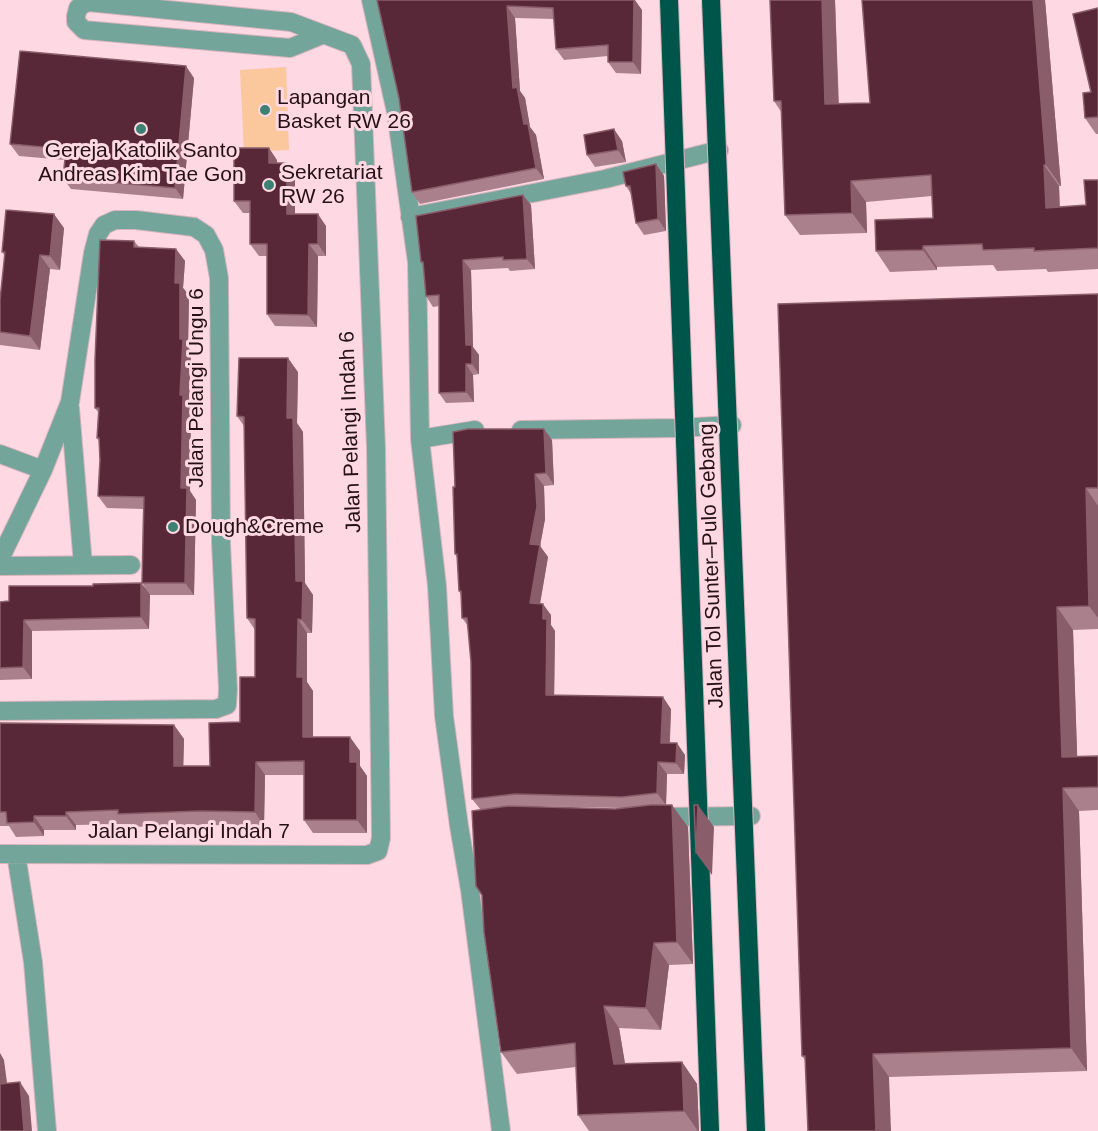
<!DOCTYPE html>
<html>
<head>
<meta charset="utf-8">
<style>
  body { margin:0 }
  canvas { display:block; background:#fed8e2 }
</style>
</head>
<body>
<canvas width="1098" height="1131"></canvas>
<script>
const context = document.querySelector('canvas').getContext('2d');
context.lineJoin = 'round';
function fill(path, color) {
  context.fillStyle = color;
  context.fill(path, 'evenodd');
}
function shape(rows) {
  const path = new Path2D();
  for (const r of rows) {
    path.moveTo(r[0], r[1]);
    for (let i = 2; i < r.length; i += 2) path.lineTo(r[i], r[i + 1]);
  }
  return path;
}
function stroke(path, color, width, dash) {
  context.strokeStyle = color;
  context.lineWidth = width;
  context.lineCap = dash ? 'butt' : 'round';
  context.setLineDash(dash || []);
  context.stroke(path);
}
function label(font, color, halo, rows, align = 'center') {
  context.font = font + ' Helvetica,sans-serif';
  context.lineWidth = 6;
  context.setLineDash([]);
  context.textBaseline = 'middle';
  context.strokeStyle = halo;
  context.fillStyle = color;
  for (const [text, x, y, turn = 0] of rows) {
    context.save();
    context.translate(x, y);
    context.rotate((+turn || 0) * Math.PI / 180);
    context.textAlign = isNaN(turn) ? turn : align;
    if (halo) context.strokeText(text, 0, 0);
    context.fillText(text, 0, 0);
    context.restore();
  }
}
fill(shape([
  [286,67,289,150,244,152,240,70]
]), '#fbc79d');
const minor = shape([
  [371,0,396,112,417,262,420,439,437,586,444,716,459,826,470,890,501,1131],
  [410,217,605,179,719,150],
  [70,408,83,565],
  [521,430,678,428,732,425],
  [420,439,475,430],
  [0,454,43,470],
  [0,559,43,470,70,402,93,253,98,234,104,225,115,220,136,220,194,227,206,235,214,250,219,278,221,543,228,689,227,705,216,709,0,711],
  [0,566,131,565],
  [657,817,751,816],
  [0,854,367,855,378,851,381,838,376,448,361,64,352,45,291,22,87,2,78,8,76,16,76,22,84,30,290,48,322,35],
  [16,854,33,962,47,1131]
]);
stroke(minor, '#d7b4bd', 20);
stroke(minor, '#74a59b', 18);
const highwayBridge = shape([
  [669,0,710,1131],
  [711,0,756,1131]
]);
stroke(highwayBridge, '#d7b4bd', 20, []);
stroke(highwayBridge, '#00554a', 18);
fill(shape([
  [377,0,642,10,641,74,616,73,608,62,608,56,564,60,556,49,554,19,515,18,520,91,525,98,530,127,536,135,544,179,420,204,412,192,399,98],
  [770,0,835,0,839,104,870,103,862,0,1045,0,1061,186,1059,186,1060,207,1086,205,1098,180,1098,269,1048,272,1046,269,997,271,993,265,937,267,937,270,890,272,876,251,933,218,932,196,866,202,867,233,800,235,785,215,782,113,774,101],
  [1098,8,1098,134,1096,134,1085,118,1091,92],
  [194,78,183,199,71,189,63,178,65,160,19,156,10,144],
  [622,141,626,162,595,167,587,155],
  [277,160,277,163,287,163,295,175,295,214,326,226,326,256,318,256,317,327,275,326,267,314,267,256,259,256,250,244,250,213,243,213,234,201],
  [656,164,664,176,666,231,644,235,636,223,631,194,626,186],
  [523,195,531,205,535,269,510,271,508,268,471,270,473,347,479,355,479,374,473,375,474,402,446,403,439,393,439,306,433,307,426,296,423,264,421,262],
  [64,228,60,270,50,269,40,350,0,345,0,300,5,256,2,252],
  [134,241,139,247,176,249,185,261,183,288,189,295,188,347,191,351,189,404,191,407,190,491,196,500,194,595,150,595,142,583,143,509,107,508,98,496,100,460,99,441,97,438,98,412,95,408],
  [1098,294,1098,629,1073,630,1077,757,1098,756,1098,810,1079,811,1087,1071,889,1077,805,1060,802,1056],
  [298,372,297,423,303,432,305,583,313,595,312,633,307,633,307,682,313,691,313,737,360,751,360,766,367,776,367,833,313,833,304,820,304,775,265,775,264,826,209,825,128,827,126,824,76,825,76,830,44,830,44,836,16,837,9,826,0,826,0,723,174,725,184,739,183,766,210,766,240,722,255,677,255,630,247,618,244,426,237,416],
  [552,440,554,485,544,486,545,519,540,546,548,557,540,604,551,615,551,625,555,631,554,695,671,709,670,743,685,755,684,774,667,774,666,805,688,827,693,964,669,965,661,1030,619,1028,625,1064,682,1062,697,1084,699,1131,589,1131,578,1115,576,1067,517,1074,501,1052,481,810,472,799,471,662,468,626,462,618,461,595,459,591,457,557,455,554,455,487],
  [517,806,523,806,621,808,615,809],
  [141,583,150,594,149,629,32,631,32,679,0,680,0,602,9,601,93,586]
]), '#ab808d');
fill(shape([
  [634,0,635,0,642,10,641,74,633,62],
  [822,0,835,0,839,125,825,104],
  [1033,0,1045,0,1061,186,1046,165],
  [507,6,515,18,520,91,525,98,530,127,536,135,544,179,536,168,513,88],
  [186,66,194,78,183,199,175,188],
  [614,129,622,141,626,162,618,150],
  [269,148,277,160,277,175,269,163],
  [287,163,295,175,295,226,287,214],
  [656,164,664,176,666,231,658,219],
  [1044,165,1059,186,1060,228,1046,208],
  [851,181,866,202,867,233,852,213],
  [523,195,531,205,535,269,527,259],
  [54,214,64,228,60,270,50,256],
  [318,214,326,226,326,256,318,244],
  [309,244,318,256,317,327,308,315],
  [923,246,937,267,937,270,923,250],
  [176,249,185,261,183,288,189,295,188,347,191,351,189,404,191,407,190,491,196,500,194,595,185,583,181,488,180,395,175,283],
  [40,255,50,269,40,350,30,336],
  [463,260,471,270,473,347,479,355,479,374,472,364,466,345],
  [288,358,298,372,297,423,303,432,305,583,313,595,312,633,302,620,296,581,287,418],
  [466,364,473,375,474,402,466,392],
  [544,429,552,440,554,485,546,473],
  [535,474,544,486,545,519,540,546,548,557,538,615,530,603,530,544],
  [1086,488,1098,506,1098,618,1089,606],
  [141,583,150,594,149,629,141,617],
  [543,604,551,615,551,625,555,631,554,707,546,695],
  [1057,607,1073,630,1078,780,1062,757],
  [298,619,307,633,307,682,313,691,313,750,303,737,297,677],
  [24,620,32,631,32,679,23,667],
  [663,697,671,709,669,754,661,743],
  [174,725,184,739,183,780,174,766],
  [350,737,360,751,360,766,367,776,367,833,357,820,350,762],
  [677,743,685,755,684,774,676,763],
  [256,762,265,775,264,826,255,812],
  [658,762,667,774,666,805,657,793],
  [1063,788,1079,811,1087,1071,1071,1048],
  [672,805,688,827,693,964,677,942],
  [698,805,714,827,712,875,696,853],
  [66,812,76,825,76,830,66,816],
  [34,816,44,830,44,836,34,822],
  [654,943,669,965,661,1030,646,1008],
  [604,1006,619,1028,629,1087,614,1064],
  [0,1053,4,1060,9,1098,0,1085],
  [873,1054,889,1077,891,1131,876,1131],
  [682,1062,697,1084,699,1131,698,1131,684,1111],
  [20,1082,29,1096,32,1131,24,1131]
]), '#8a5d6b');
const building = shape([
  [377,0,634,0,633,62,608,62,608,45,556,49,553,8,507,6,513,88,517,87,524,124,528,124,536,168,412,192,399,98,377,0],
  [770,0,822,0,825,104,870,103,862,0,1033,0,1046,165,1044,165,1046,208,1086,205,1084,180,1098,180,1098,248,1034,251,1034,248,983,250,982,244,923,246,923,250,876,251,875,220,933,218,931,175,851,181,852,213,785,215,781,101,774,101,770,0],
  [1098,8,1098,117,1085,118,1083,93,1091,92,1073,14,1098,8],
  [20,51,186,66,175,188,63,178,66,149,10,144,20,51],
  [614,129,618,150,587,155,584,135,614,129],
  [234,148,269,148,269,163,287,163,287,214,318,214,318,244,309,244,308,315,267,314,267,244,250,244,250,201,234,201,234,148],
  [656,164,658,219,636,223,630,186,626,186,623,172,656,164],
  [523,195,527,259,503,260,503,257,463,260,466,345,472,345,472,364,466,364,466,392,439,393,439,295,426,296,423,262,421,262,416,216,523,195],
  [6,210,54,214,50,256,40,255,30,336,0,332,0,300,5,252,2,252,6,210],
  [100,240,134,241,134,247,176,249,175,283,180,283,180,339,183,339,180,395,183,395,181,488,187,488,185,583,142,583,144,497,98,496,100,460,99,438,97,438,99,408,95,408,95,360,100,240],
  [1098,294,1098,488,1086,488,1089,606,1057,607,1062,757,1098,756,1098,787,1063,788,1071,1048,873,1054,876,1131,808,1131,805,1056,802,1056,778,304,1098,294],
  [239,358,288,358,287,418,293,418,296,581,303,581,302,620,298,619,297,677,303,677,303,737,350,737,350,762,357,762,357,820,304,820,304,761,256,762,255,812,200,811,118,814,118,810,66,812,66,816,34,816,34,822,7,823,6,812,0,812,0,723,174,725,174,766,210,766,209,723,240,722,240,677,255,677,255,619,247,618,244,417,237,416,239,358],
  [468,429,544,429,546,473,535,474,537,507,530,544,540,545,530,603,543,604,543,619,547,619,546,695,663,697,661,743,677,743,676,763,658,762,657,793,622,797,515,794,472,799,471,662,467,618,462,618,461,591,459,591,457,554,455,554,453,487,455,487,453,432,468,429],
  [141,583,141,617,24,620,23,667,0,668,0,602,9,601,9,586,93,586,93,584,141,583],
  [650,805,672,805,677,942,654,943,646,1008,604,1006,614,1064,682,1062,684,1111,578,1115,575,1043,501,1052,484,932,482,895,476,886,472,811,508,806,615,809,650,805],
  [694,805,698,805,696,853,694,805],
  [20,1082,24,1131,0,1131,0,1084,20,1082]
]);
fill(building, '#582838');
stroke(building, '#8a5d6b', 1.5);
for (const [x, y, r, color] of [
  [265,110,6,"#3d8174"],
  [141,129,6,"#3d8174"],
  [269,185,6,"#3d8174"],
  [173,527,6,"#3d8174"]
]) {
  const dot = new Path2D();
  dot.arc(x, y, r, 0, 2 * Math.PI);
  context.fillStyle = color;
  context.fill(dot);
  stroke(dot, '#fed8e2', 2);
}
label('21px', '#251017', '#fed8e2', [
  ["Lapangan",277,98],
  ["Basket RW 26",277,122],
  ["Gereja Katolik Santo",141,151,"center"],
  ["Andreas Kim Tae Gon",141,175,"center"],
  ["Sekretariat",281,173],
  ["RW 26",281,197],
  ["Dough&Creme",185,527]
], 'left');
label('21px', '#251017', '#fed8e2', [
  ["Jalan Pelangi Ungu 6",197,388,-90],
  ["Jalan Pelangi Indah 6",351,432,-92],
  ["Jalan Tol Sunter–Pulo Gebang",712,566,-92],
  ["Jalan Pelangi Indah 7",189,832]
]);
</script>
</body>
</html>
